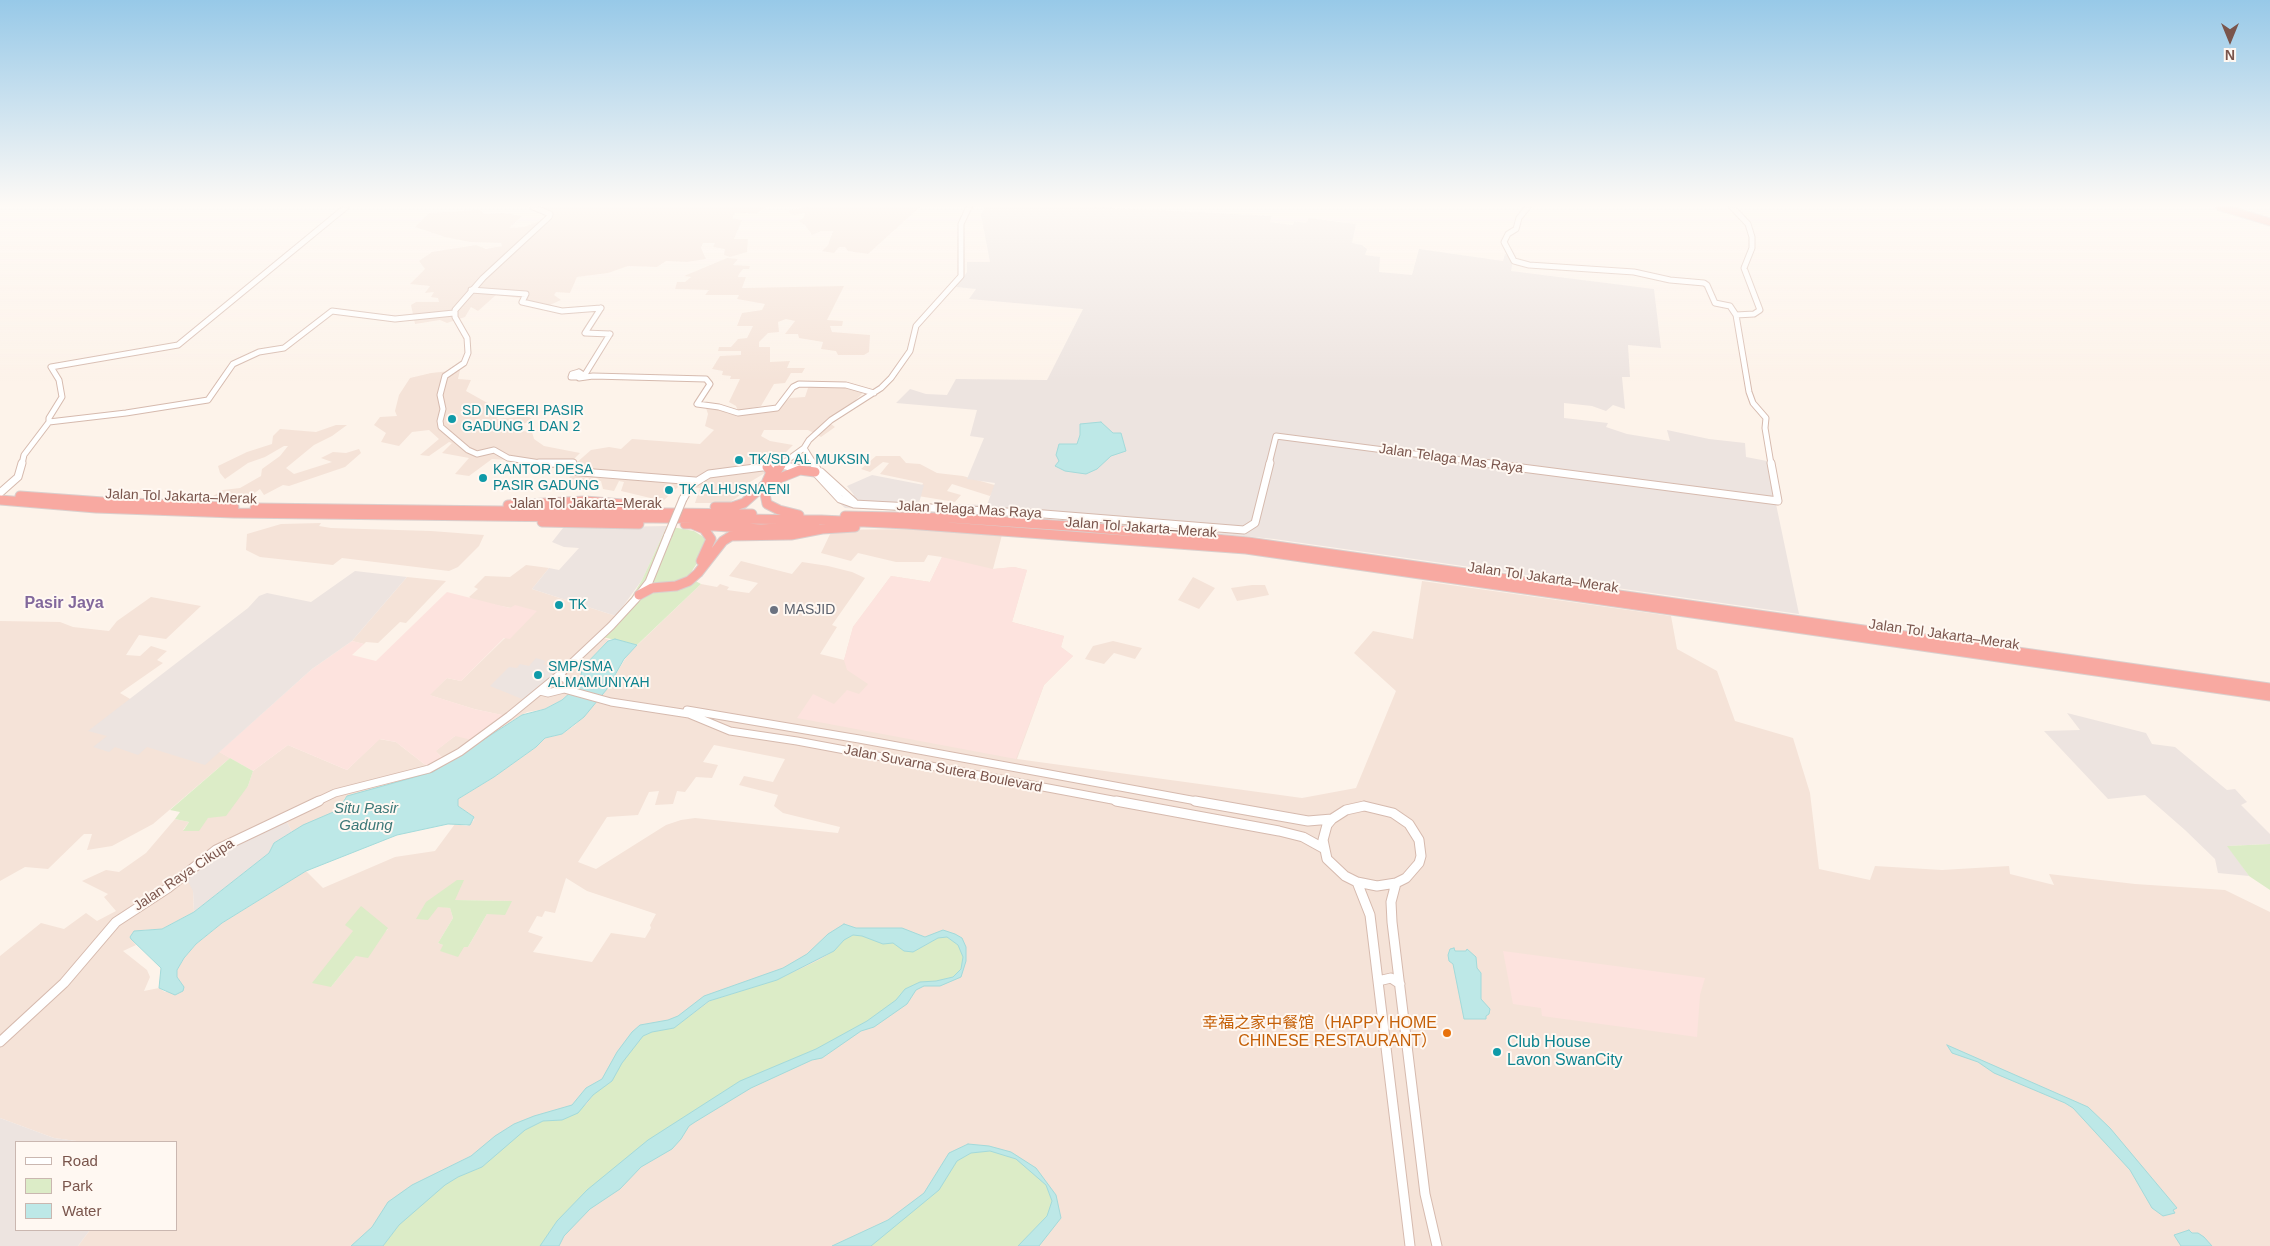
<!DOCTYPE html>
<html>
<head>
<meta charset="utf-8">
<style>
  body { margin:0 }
  #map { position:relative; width:2270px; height:1246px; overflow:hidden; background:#fdf3ea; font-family:Arial,sans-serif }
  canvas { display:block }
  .legend { position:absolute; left:15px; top:1141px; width:162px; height:90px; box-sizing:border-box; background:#fff8f2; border:1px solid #cab7b0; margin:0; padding:6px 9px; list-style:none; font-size:15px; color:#7a554c }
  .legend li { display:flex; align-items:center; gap:10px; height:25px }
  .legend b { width:25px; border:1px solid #cab7b0 }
  .north { position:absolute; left:2205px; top:15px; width:50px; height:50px; -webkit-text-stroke:4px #fff8f2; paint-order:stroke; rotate:180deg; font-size:14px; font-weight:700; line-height:20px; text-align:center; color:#7a554c }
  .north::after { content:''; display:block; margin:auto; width:18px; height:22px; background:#7a554c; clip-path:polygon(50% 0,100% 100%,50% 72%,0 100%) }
</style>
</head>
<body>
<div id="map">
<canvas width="2270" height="1246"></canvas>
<ul class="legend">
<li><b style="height:6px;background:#fff"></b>Road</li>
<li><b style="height:14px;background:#dcecc7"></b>Park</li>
<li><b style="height:14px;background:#bde8e7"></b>Water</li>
</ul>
<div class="north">N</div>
</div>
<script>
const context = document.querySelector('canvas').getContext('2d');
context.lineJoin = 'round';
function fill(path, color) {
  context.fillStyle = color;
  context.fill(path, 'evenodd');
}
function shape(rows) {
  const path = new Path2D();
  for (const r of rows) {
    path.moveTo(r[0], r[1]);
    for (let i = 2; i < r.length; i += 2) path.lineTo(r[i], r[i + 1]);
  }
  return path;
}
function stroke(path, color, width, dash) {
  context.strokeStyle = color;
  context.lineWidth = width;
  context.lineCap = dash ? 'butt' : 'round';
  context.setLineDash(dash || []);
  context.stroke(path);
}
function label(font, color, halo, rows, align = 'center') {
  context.font = font + ' Arial,"Noto Sans SC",sans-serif';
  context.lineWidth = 4;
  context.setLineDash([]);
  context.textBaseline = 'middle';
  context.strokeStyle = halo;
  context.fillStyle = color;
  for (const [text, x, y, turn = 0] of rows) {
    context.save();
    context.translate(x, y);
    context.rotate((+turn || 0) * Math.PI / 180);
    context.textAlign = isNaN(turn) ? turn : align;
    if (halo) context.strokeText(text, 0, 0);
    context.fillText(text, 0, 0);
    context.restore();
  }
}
fill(shape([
  [533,207,764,207,765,208,756,214,736,212,732,218,742,220,734,239,748,239,747,252,730,257,724,255,725,249,713,247,715,243,703,243,701,248,706,259,687,262,666,261,657,267,628,266,608,273,577,277,570,293,556,292,554,295,561,300,550,305,532,304,520,298,496,295,478,311,471,307,465,317,447,323,440,320,415,324,411,305,416,302,439,302,438,298,431,297,434,292,425,293,430,286,410,284,425,269,419,261,432,252,476,245,486,249,502,246,501,243,470,242,445,237,415,227,429,213,480,210,485,214,504,213,522,216,509,228,524,227,547,218],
  [808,207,920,207,868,254,848,251,845,247,839,247,834,253,822,251,828,245,833,231,821,231,812,235,805,225,798,221,804,217,805,213,795,215,790,214,789,210],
  [727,258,738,259,733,265,750,266,749,269,743,269,739,274,738,277,746,277,742,288,844,286,827,320,843,321,842,326,830,326,832,332,870,335,869,352,864,355,838,355,836,351,821,349,823,342,799,338,798,334,785,334,795,321,786,319,778,322,779,332,768,333,759,342,759,347,770,347,770,362,790,361,787,368,805,368,802,373,791,373,785,383,774,384,761,406,738,411,736,406,729,402,740,379,730,379,731,376,722,375,723,371,712,369,720,356,741,355,741,351,718,351,719,347,731,347,738,339,747,338,753,326,737,326,742,313,762,310,765,304,737,299,739,295,705,295,709,290,675,289,677,282,685,282,691,277,684,276],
  [460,370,458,379,471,380,466,391,500,410,497,419,528,416,534,421,509,427,513,430,532,432,534,439,544,446,580,453,569,464,492,459,469,476,455,474,469,458,442,453,452,443,449,442,429,456,420,455,439,439,429,430,412,432,399,446,381,442,386,433,374,425,380,417,397,416,395,411,399,395,410,378,431,373],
  [809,385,852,388,863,393,831,424,835,427,821,437,808,430,764,430,761,436,770,441,793,445,765,473,740,488,743,493,729,503,695,503,700,488,678,487,663,501,621,491,624,482,619,481,614,491,603,489,601,481,569,479,575,464,591,450,609,447,621,449,632,439,700,444,714,430,705,426,708,414,706,408,722,408,726,413,736,415,764,413,777,409,790,398,805,397],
  [336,425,347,425,332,436,314,445,286,468,294,474,332,462,321,458,333,452,346,453,359,449,361,453,345,467,289,486,283,485,264,495,260,489,244,501,235,496,219,500,213,496,223,490,240,488,261,476,262,469,280,456,288,446,284,446,265,457,248,463,225,479,220,473,218,466,247,452,272,444,273,436,280,429,316,432],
  [876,456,900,456,906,463,920,464,937,473,963,476,998,486,990,496,952,484,947,491,961,495,955,502,918,496,923,483,880,474,889,463,883,462,870,472,861,469],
  [321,523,319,526,331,528,431,531,484,535,479,546,458,567,449,571,342,558,333,565,260,557,246,550,247,534,281,524],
  [914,529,1002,535,993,569,1014,567,1027,570,1012,622,1064,636,1061,647,1073,656,1044,685,1017,759,1302,798,1356,788,1396,691,1354,653,1373,631,1413,639,1422,581,1671,616,1677,649,1717,671,1735,721,1793,738,1810,793,1819,869,1870,880,1875,866,1942,870,2009,866,2010,874,2054,885,2049,874,2135,884,2225,890,2270,912,2270,1246,78,1246,90,1230,176,1230,176,1142,84,1142,54,1138,0,1118,0,956,41,923,64,929,86,913,97,921,116,911,104,897,108,894,82,881,106,870,119,872,146,853,175,819,189,822,183,830,208,818,248,786,253,771,288,745,347,770,379,739,396,742,428,767,443,758,435,751,455,736,506,716,474,709,429,695,447,678,461,681,505,638,511,608,475,601,469,597,478,589,474,587,485,576,510,577,526,565,549,568,532,589,616,616,599,636,609,640,585,665,579,685,562,700,545,709,527,712,515,719,433,772,345,798,338,810,292,832,286,820,193,891,194,912,162,929,144,930,131,939,136,945,123,951,147,970,150,977,144,991,159,988,165,992,183,987,177,977,177,970,184,958,196,944,222,923,306,871,323,888,395,857,435,851,455,824,467,826,474,820,474,817,458,806,458,799,494,777,536,747,545,738,562,734,575,725,607,689,628,654,701,584,717,587,720,584,729,587,727,590,749,593,758,583,729,576,741,561,792,574,802,562,828,566,852,572,865,578,832,625,837,627,820,654,844,660,853,627,891,576,930,582,942,557,928,555,924,562,896,562,858,553,851,561,821,553,832,530],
  [714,745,785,759,773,782,744,776,739,785,778,795,774,806,783,813,840,827,838,833,695,818,681,820,666,825,596,869,578,862,607,817,638,815,649,792,659,791,655,805,673,804,677,791,685,792,696,777,712,778,718,765,703,762],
  [566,878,587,891,656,914,650,925,651,928,645,938,611,933,592,962,533,952,543,937,528,932,537,916,542,917,545,911,555,913],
  [455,900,511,901,487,914,468,947,443,945,438,943,453,918,450,908,438,906],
  [346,925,388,929,356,956,331,987,354,931],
  [407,577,446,581,406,623,400,622,378,643,366,642,364,644,352,641],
  [1193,577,1215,588,1199,609,1178,600],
  [1252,585,1265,585,1269,595,1237,601,1231,588],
  [151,597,201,606,166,639,139,635,126,655,140,656,151,646,167,651,157,660,163,663,120,693,230,758,153,824,112,846,87,850,92,834,84,834,48,869,25,867,0,881,0,621,60,622,73,627,109,631,117,621],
  [1113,641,1142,648,1135,659,1114,653,1104,664,1085,659,1093,646]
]), '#f5e3d8');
fill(shape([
  [942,557,993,569,1014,567,1027,570,1012,622,1064,636,1061,647,1073,656,1044,685,1016,759,797,718,813,694,834,704,847,690,859,694,868,684,847,670,844,660,853,627,891,576,930,582],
  [447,592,510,608,515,605,537,611,510,639,504,638,461,681,447,678,430,695,474,709,507,716,472,740,455,736,436,751,443,759,428,767,396,742,380,739,347,770,288,745,253,771,219,752,312,669,352,641,364,644,352,655,376,661],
  [1503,951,1705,978,1700,995,1697,1037,1542,1016,1541,1008,1513,1004]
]), '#fde3de');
fill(shape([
  [985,207,1093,207,1272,216,1270,222,1293,225,1294,221,1306,223,1309,218,1356,224,1352,243,1362,245,1367,249,1365,255,1380,257,1379,272,1412,275,1419,249,1503,261,1505,254,1510,255,1513,261,1511,271,1654,289,1661,348,1628,345,1630,377,1622,377,1625,409,1613,405,1606,411,1592,406,1564,403,1564,418,1608,423,1606,427,1627,434,1670,441,1667,430,1709,439,1745,443,1746,457,1767,461,1799,614,1274,539,1093,521,845,508,836,500,854,495,847,486,872,475,924,485,919,503,987,505,995,483,967,479,984,438,970,436,977,410,896,403,910,389,926,394,947,395,956,379,1047,380,1083,309,969,299,976,289,956,287,967,272,967,262,990,262,981,215],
  [667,526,642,580,616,616,532,589,549,568,559,570,579,548,564,547,552,542,563,528],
  [355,571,407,577,352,641,312,669,205,765,147,747,138,755,115,747,109,752,93,747,107,736,88,731,248,608,259,596,267,593,311,602],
  [536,658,546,661,543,664,563,670,527,701,490,686,509,667,517,668,520,664,529,666],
  [2067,713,2146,733,2152,744,2175,747,2227,790,2235,789,2247,802,2241,805,2270,834,2270,844,2228,846,2249,876,2218,873,2215,859,2185,830,2145,795,2108,799,2044,731,2080,730],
  [286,820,292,832,274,843,269,853,194,912,193,891,187,880,223,851],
  [0,1118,54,1138,84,1142,16,1142,16,1230,90,1230,78,1246,0,1246]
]), '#ede4e0');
fill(shape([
  [667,526,694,531,705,538,705,551,688,577,701,584,637,645,598,636,631,598,642,580],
  [230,758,253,771,248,786,226,816,208,818,199,831,183,831,189,822,175,819,180,812,170,810],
  [2270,844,2270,890,2249,876,2227,846],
  [457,880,464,880,455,900,512,901,505,915,487,914,468,947,464,947,458,957,440,951,443,945,438,943,453,918,450,908,438,907,428,920,416,919,426,902],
  [361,906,388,928,368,958,356,956,331,987,312,983,353,931,345,925],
  [853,935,862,936,883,944,893,943,904,951,913,952,938,938,947,937,958,945,963,957,961,969,953,977,936,981,920,982,905,989,896,1000,867,1021,816,1049,740,1081,648,1140,587,1190,557,1221,540,1246,383,1246,399,1225,445,1185,458,1177,482,1167,525,1130,543,1121,562,1120,587,1104,593,1095,612,1081,622,1063,643,1036,652,1032,674,1028,710,1001,777,980,819,960,834,951,844,940],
  [991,1151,1016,1159,1046,1185,1052,1201,1047,1216,1018,1246,871,1246,939,1190,957,1161,971,1153]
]), '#dcecc7');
const water = shape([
  [1101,422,1113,433,1121,433,1126,451,1111,456,1097,469,1086,474,1065,471,1055,466,1059,461,1056,455,1059,444,1077,444,1080,435,1080,424,1101,422],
  [615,639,637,645,624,659,607,689,584,717,562,734,545,738,536,747,494,777,458,799,458,806,474,817,470,825,448,824,397,835,306,871,222,923,196,944,184,958,177,970,177,977,184,987,183,991,175,995,159,988,161,968,131,939,130,937,134,931,162,929,194,912,269,853,274,843,303,825,338,810,347,796,433,772,522,715,545,709,562,700,579,685,582,670,585,665,608,641,615,639],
  [844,924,856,928,902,928,925,937,943,930,955,934,962,938,966,947,966,961,961,977,940,986,924,986,916,990,907,1004,874,1027,861,1031,822,1058,812,1060,751,1088,695,1122,689,1126,681,1139,672,1149,641,1167,620,1189,590,1209,564,1236,559,1246,540,1246,557,1221,587,1190,648,1140,740,1081,816,1049,867,1021,896,1000,905,989,920,982,936,981,953,977,961,969,963,957,958,945,947,937,938,938,913,952,904,951,893,943,883,944,862,936,853,935,844,940,834,951,777,980,709,1001,674,1028,652,1032,643,1036,622,1063,612,1081,593,1095,578,1113,562,1120,543,1121,525,1130,482,1167,458,1177,445,1185,399,1225,383,1246,351,1246,372,1227,388,1202,412,1185,471,1156,495,1136,514,1124,534,1116,572,1105,586,1088,602,1079,617,1052,632,1032,640,1025,668,1020,678,1016,704,996,783,968,807,954,828,934,844,924],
  [1454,948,1455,951,1466,951,1467,949,1476,957,1477,968,1481,973,1481,999,1490,1009,1489,1014,1486,1016,1486,1019,1464,1019,1453,964,1449,961,1448,955,1450,949,1454,948],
  [1947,1045,2088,1107,2110,1128,2177,1208,2173,1210,2175,1213,2163,1216,2152,1208,2130,1170,2073,1108,2065,1103,1994,1073,1978,1062,1952,1053,1947,1045],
  [968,1144,989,1146,1011,1152,1036,1168,1056,1195,1061,1218,1039,1246,1018,1246,1047,1216,1052,1201,1046,1185,1016,1159,990,1151,971,1153,957,1161,939,1190,871,1246,832,1246,888,1220,924,1193,949,1153,968,1144],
  [2189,1230,2192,1233,2198,1233,2204,1237,2212,1246,2181,1246,2174,1235,2189,1230]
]);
fill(water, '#bde8e7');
stroke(water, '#a3dada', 1);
const secondaryFar2 = shape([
  [533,207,550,214,549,217,483,278,455,310,455,317,467,338,468,353,464,363,445,376,440,395,443,409,440,421,441,427,468,450,477,454,494,450,508,458,547,464,572,464],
  [1528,207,1519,218,1516,229,1508,234,1504,242,1514,261,1529,265,1634,272,1670,280,1704,283,1707,285,1715,303,1730,306,1736,315],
  [1732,207,1748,224,1752,237,1752,248,1744,268,1760,310,1754,314,1736,315,1749,392,1753,403,1766,418,1765,428,1771,464],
  [471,290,526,294,522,302,562,311,601,308],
  [601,308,585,333,610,334],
  [579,372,582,374,581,377,571,377,572,374,579,372],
  [584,376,610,334],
  [579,378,593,376,706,379,710,384,697,404,719,407,738,413,777,408,793,387,799,384,846,385,874,393],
  [49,422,126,413,208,400,233,364,259,352,284,348,332,311,395,319,454,313],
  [804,448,814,464],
  [22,464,24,455,49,422,49,418,62,397,59,380,51,367,178,345,346,207],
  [782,464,804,448,809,440,831,420,881,388,891,378,910,351,916,326,961,276,961,224,969,207],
  [1269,464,1276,436,1492,464]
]);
const secondaryFar1 = shape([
  [539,463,573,463,569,471,695,481],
  [813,463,817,469],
  [1483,463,1778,501,1771,463],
  [781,465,784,463],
  [767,467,781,465,815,472,840,499,854,504,1044,514,1244,530,1255,523,1270,463],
  [821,472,854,502],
  [0,493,18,477,22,463],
  [683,499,691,485,709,474,770,466],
  [559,675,567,680,567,686,574,688],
  [540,691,548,693,564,689,611,702,689,714,730,731,797,741,1123,802],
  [687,710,859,739,1202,802],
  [316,802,335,793,429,769,460,752,509,716,559,675,611,626,635,600,649,582,668,535]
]);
const secondary = shape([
  [1116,801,1279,831,1303,837,1323,848],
  [1195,801,1308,821,1332,819],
  [1364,806,1393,813,1409,824,1419,840,1421,856,1419,863,1406,878,1396,883,1377,886,1357,882,1345,876,1327,859,1323,840,1327,825,1332,819,1346,810,1364,806],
  [1357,882,1370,915,1410,1246],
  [1396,883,1391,902,1392,922,1425,1194,1437,1246],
  [1378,981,1391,978,1400,984],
  [0,1042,64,983,116,922,168,888,216,850,319,801]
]);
const highwayFar1 = shape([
  [2220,207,2270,222]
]);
const highway = shape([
  [767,467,771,472,767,481],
  [775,480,800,470,815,472],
  [772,483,765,494,767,504,779,510,799,515],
  [20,496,103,502,234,507],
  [0,500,96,508,234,513,821,520,907,524,1246,549,2270,696],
  [508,505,585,501,647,506],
  [715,507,732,507,744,503,770,480,781,465],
  [255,508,752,514],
  [845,516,950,518,1084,527,1248,542,2270,688],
  [542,522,639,524],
  [685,524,692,524,704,529,711,539,701,561],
  [698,525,761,529,815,526],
  [639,595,652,588,676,586,689,581,698,573,723,541,731,536,791,535,822,529,855,527]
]);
stroke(secondaryFar2, '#d6baae', 7);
stroke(secondaryFar1, '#d6baae', 9);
stroke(secondary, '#d6baae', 11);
stroke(highwayFar1, '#dacfcd', 9);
stroke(highway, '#dacfcd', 11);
stroke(secondaryFar2, '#fff', 5);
stroke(secondaryFar1, '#fff', 7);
stroke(secondary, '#fff', 9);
stroke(highwayFar1, '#f8a9a1', 7);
stroke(highway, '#f8a9a1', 9);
const secondaryBridge = shape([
  [668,535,683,499]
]);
stroke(secondaryBridge, '#d6baae', 9, []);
stroke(secondaryBridge, '#fff', 7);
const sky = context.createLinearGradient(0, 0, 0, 381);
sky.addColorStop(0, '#97c9e8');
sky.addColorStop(0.54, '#fefaf6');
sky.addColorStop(1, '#fefaf600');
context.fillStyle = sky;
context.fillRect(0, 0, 2270, 381);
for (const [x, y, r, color] of [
  [452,419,5,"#0f9aa8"],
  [739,460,5,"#0f9aa8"],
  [483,478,5,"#0f9aa8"],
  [669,490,5,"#0f9aa8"],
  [559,605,5,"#0f9aa8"],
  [774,610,5,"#6b7280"],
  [538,675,5,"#0f9aa8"],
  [1447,1033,5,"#e8710a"],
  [1497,1052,5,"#0f9aa8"]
]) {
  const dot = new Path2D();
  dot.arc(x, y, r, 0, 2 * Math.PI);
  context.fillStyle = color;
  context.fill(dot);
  stroke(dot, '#fff8f2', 2);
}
label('14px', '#0d838f', '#fff8f2', [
  ["SD NEGERI PASIR",462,411],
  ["GADUNG 1 DAN 2",462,427],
  ["TK/SD AL MUKSIN",749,460],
  ["KANTOR DESA",493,470],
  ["PASIR GADUNG",493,486],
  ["TK ALHUSNAENI",679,490],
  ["TK",569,605],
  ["SMP/SMA",548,667],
  ["ALMAMUNIYAH",548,683]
], 'left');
label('14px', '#7a554c', '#fff8f2', [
  ["Jalan Telaga Mas Raya",1451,459,8],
  ["Jalan Tol Jakarta–Merak",181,497,2],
  ["Jalan Tol Jakarta–Merak",586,504],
  ["Jalan Telaga Mas Raya",969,510,3],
  ["Jalan Tol Jakarta–Merak",1141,528,4],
  ["Jalan Tol Jakarta–Merak",1543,578,8],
  ["Jalan Tol Jakarta–Merak",1944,635,8],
  ["Jalan Suvarna Sutera Boulevard",943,769,11],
  ["Jalan Raya Cikupa",184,875,-34]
]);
label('14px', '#5b616d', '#fff8f2', [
  ["MASJID",784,610]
], 'left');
label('italic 15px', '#3b7777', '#fff8f2', [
  ["Situ Pasir",366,809],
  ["Gadung",366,826]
]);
label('bold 16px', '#82689c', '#fff8f2', [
  ["Pasir Jaya",64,604]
]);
label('16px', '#c56008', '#fff8f2', [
  ["幸福之家中餐馆（HAPPY HOME",1437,1024],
  ["CHINESE RESTAURANT）",1437,1042]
], 'right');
label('16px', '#0d838f', '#fff8f2', [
  ["Club House",1507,1043],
  ["Lavon SwanCity",1507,1061]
], 'left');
</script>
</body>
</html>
